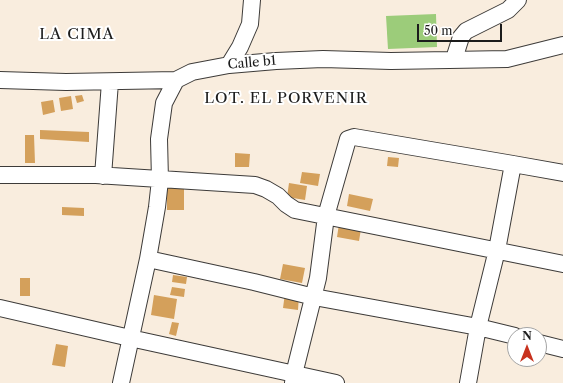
<!DOCTYPE html>
<html>
<head>
<meta charset="utf-8">
<style>
  body { margin:0 }
  #map { position:relative; width:563px; height:383px; overflow:hidden; background:#f9edde; font-family:"Libre Caslon Text",serif }
  canvas { display:block }
  .north { position:absolute; left:507px; top:327px; width:40px; height:40px; box-sizing:border-box; background:#fff; border:1px solid #a4a4a4; border-radius:50%; rotate:0deg; font-size:11px; font-weight:700; line-height:16px; text-align:center; color:#1c1c1c }
  .north::after { content:''; display:block; margin:auto; width:14px; height:18px; background:#c8321e; clip-path:polygon(50% 0,100% 100%,50% 72%,0 100%) }
  .scale { position:absolute; left:417px; top:24px; width:85px; height:18px; box-sizing:border-box; border:2px solid #1c1c1c; border-top:0; padding-left:5px; font-size:12px; line-height:14px; white-space:nowrap; color:#1c1c1c; -webkit-text-stroke:3px #fff; paint-order:stroke }
</style>
</head>
<body>
<div id="map">
<canvas width="563" height="383"></canvas>
<div class="north">N</div>
<div class="scale">50 m</div>
</div>
<script>
const context = document.querySelector('canvas').getContext('2d');
context.lineJoin = 'round';
function fill(path, color) {
  context.fillStyle = color;
  context.fill(path, 'evenodd');
}
function shape(rows) {
  const path = new Path2D();
  for (const r of rows) {
    path.moveTo(r[0], r[1]);
    for (let i = 2; i < r.length; i += 2) path.lineTo(r[i], r[i + 1]);
  }
  return path;
}
function stroke(path, color, width, dash) {
  context.strokeStyle = color;
  context.lineWidth = width;
  context.lineCap = dash ? 'butt' : 'round';
  context.setLineDash(dash || []);
  context.stroke(path);
}
function label(font, color, halo, rows, align = 'center') {
  context.font = font + ' "Libre Caslon Text",serif';
  context.lineWidth = 4;
  context.setLineDash([]);
  context.textBaseline = 'middle';
  context.strokeStyle = halo;
  context.fillStyle = color;
  for (const [text, x, y, turn = 0] of rows) {
    context.save();
    context.translate(x, y);
    context.rotate((+turn || 0) * Math.PI / 180);
    context.textAlign = isNaN(turn) ? turn : align;
    if (halo) context.strokeText(text, 0, 0);
    context.fillText(text, 0, 0);
    context.restore();
  }
}
fill(shape([
  [436,14,437,47,388,49,386,16]
]), '#9ccc7a');
fill(shape([
  [82,95,84,101,77,103,75,96],
  [71,96,73,109,61,111,59,98],
  [53,100,55,112,43,115,41,102],
  [40,130,89,132,89,142,40,139],
  [25,135,34,135,35,163,25,163],
  [235,153,250,154,249,167,235,167],
  [388,157,399,158,398,167,387,166],
  [302,172,320,174,318,186,300,183],
  [289,183,307,186,305,200,287,197],
  [167,186,184,186,184,210,167,210],
  [349,194,373,199,370,211,347,206],
  [62,207,84,208,84,216,62,215],
  [339,224,361,229,359,241,337,237],
  [283,264,305,268,302,283,280,279],
  [173,275,187,277,186,284,172,282],
  [20,278,30,278,30,296,20,296],
  [172,287,185,289,184,297,170,295],
  [285,293,299,295,298,310,283,308],
  [154,295,177,299,174,319,151,315],
  [172,322,179,323,176,336,169,334],
  [56,344,68,346,65,367,52,365]
]), '#d4a05b');
const minor = shape([
  [454,59,461,37,466,31,508,10,518,0],
  [229,65,240,47,250,24,252,0],
  [0,80,66,82,176,80,192,72,229,65,276,61,323,59,391,61,507,59,563,45],
  [0,175,96,175,255,185,266,189,278,196,286,204,295,210,563,264],
  [103,176,110,82],
  [148,259,254,282,314,297,478,327,515,336],
  [0,308,130,338,336,383],
  [539,343,563,349],
  [121,383,148,259,157,207,160,180,159,139,164,103,176,80],
  [293,383,294,374,318,278,326,216,348,139,354,137,513,164,563,173],
  [468,383,478,327,497,250,513,164]
]);
stroke(minor, '#3d3b39', 18);
stroke(minor, '#fff', 16);
label('13px', '#1c1c1c', '#fff', [
  ["Calle b1",252,63,-5]
]);
context.letterSpacing = '1px';
label('15px', '#1c1c1c', '#fff', [
  ["LA CIMA",77,35],
  ["LOT. EL PORVENIR",286,99]
]);
context.letterSpacing = '0px';
</script>
</body>
</html>
